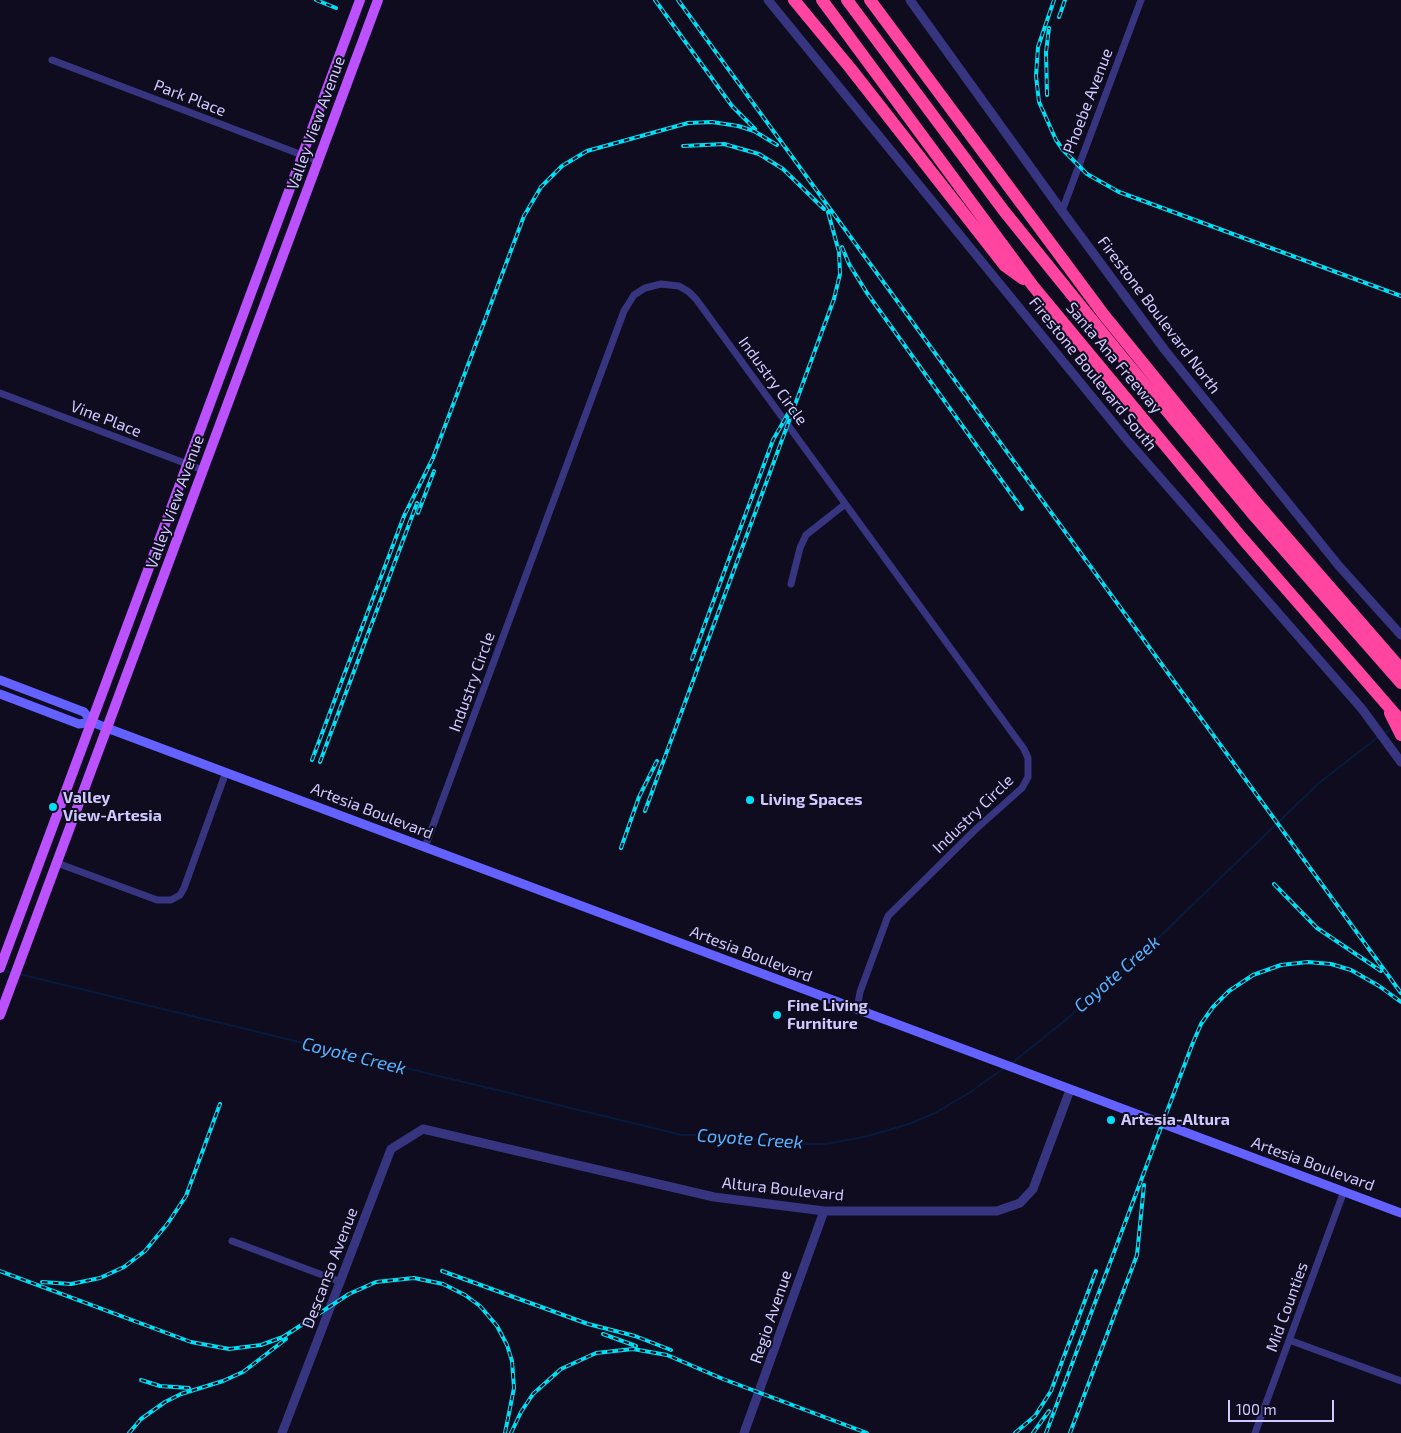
<!DOCTYPE html>
<html>
<head>
<meta charset="utf-8">
<style>
  body { margin:0 }
  #map { position:relative; width:1401px; height:1433px; overflow:hidden; background:#0f0c1f; font-family:"Exo 2",sans-serif }
  canvas { display:block }
  .scale { position:absolute; left:1228px; top:1400px; width:106px; height:22px; box-sizing:border-box; border:2px solid #d0caff; border-top:0; padding-left:6px; font-size:15px; line-height:18px; white-space:nowrap; color:#d0caff; -webkit-text-stroke:4px #0f0c1f; paint-order:stroke }
</style>
</head>
<body>
<div id="map">
<canvas width="1401" height="1433"></canvas>
<div class="scale">100 m</div>
</div>
<script>
const context = document.querySelector('canvas').getContext('2d');
context.lineJoin = 'round';
function shape(rows) {
  const path = new Path2D();
  for (const r of rows) {
    path.moveTo(r[0], r[1]);
    for (let i = 2; i < r.length; i += 2) path.lineTo(r[i], r[i + 1]);
  }
  return path;
}
function stroke(path, color, width, dash) {
  context.strokeStyle = color;
  context.lineWidth = width;
  context.lineCap = dash ? 'butt' : 'round';
  context.setLineDash(dash || []);
  context.stroke(path);
}
function label(font, color, halo, rows, align = 'center') {
  context.font = font + ' "Exo 2",sans-serif';
  context.lineWidth = 4;
  context.setLineDash([]);
  context.textBaseline = 'middle';
  context.strokeStyle = halo;
  context.fillStyle = color;
  for (const [text, x, y, turn = 0] of rows) {
    context.save();
    context.translate(x, y);
    context.rotate((+turn || 0) * Math.PI / 180);
    context.textAlign = isNaN(turn) ? turn : align;
    if (halo) context.strokeText(text, 0, 0);
    context.fillText(text, 0, 0);
    context.restore();
  }
}
stroke(shape([
  [1384,733,1393,728],
  [2,970,12,973],
  [19,974,682,1135,719,1135,799,1144,825,1144,864,1137,906,1125,935,1113,969,1093,1004,1068],
  [1012,1063,1062,1023,1155,941,1319,783,1378,737]
]), '#071b3d', 2);
stroke(shape([
  [52,60,318,161],
  [1062,211,1141,0],
  [0,393,203,470],
  [791,584,800,548,806,535,844,505],
  [425,847,624,311,634,295,645,288,661,284,679,286,689,292,696,299,1024,749,1028,758,1028,777,1022,788,976,829,888,916,860,992,857,1009],
  [57,863,157,900,171,900,180,895,184,888,226,772],
  [232,1241,341,1282],
  [1289,1340,1401,1381],
  [1255,1433,1344,1191]
]), '#373580', 7);
stroke(shape([
  [768,0,1128,441,1362,709,1401,762],
  [910,0,1062,211,1164,349,1339,566,1401,635],
  [282,1433,391,1149,423,1129,714,1197,824,1211,997,1211,1020,1203,1033,1189,1070,1090],
  [744,1433,824,1211]
]), '#373580', 9);
stroke(shape([
  [0,680,84,712,92,722,107,728,1401,1213],
  [0,694,79,724,92,722]
]), '#6361ff', 9);
stroke(shape([
  [0,968,360,0],
  [0,1015,378,0]
]), '#bc51ff', 10);
stroke(shape([
  [794,0,851,69,1005,266,1023,279],
  [822,0,1033,286,1242,538,1401,721],
  [847,0,1004,211,1122,357,1251,512,1401,683],
  [870,0,1104,315,1255,501,1401,669],
  [1390,713,1401,735]
]), '#ff45a0', 12);
const rail = shape([
  [316,0,336,8],
  [655,0,732,106,755,129],
  [678,0,1401,993],
  [1054,0,1038,47,1036,76,1039,102,1056,140,1063,150,1087,174,1119,192,1401,296],
  [1059,17,1065,0],
  [1047,95,1046,52,1049,28],
  [683,146,724,144,759,154,783,169,824,209],
  [842,247,849,264,867,293,1022,509],
  [418,513,434,471],
  [692,659,773,440,789,412],
  [312,760,404,516,433,458,524,216,541,187,562,166,587,151,688,123,712,122,738,126,754,131,777,145],
  [320,762,417,503],
  [645,811,834,299,840,274,839,252,828,212],
  [621,848,639,797,657,761],
  [1274,884,1317,928,1381,971],
  [0,1271,191,1342,229,1349,261,1345,283,1337,349,1294,376,1282,414,1278,443,1284,465,1295,480,1306,497,1326,507,1345,512,1361,514,1388,505,1433],
  [442,1271,588,1324,635,1336,671,1350],
  [42,1282,71,1284,100,1278,124,1267,145,1251,168,1223,186,1196,220,1104],
  [603,1334,636,1346],
  [141,1380,160,1386,189,1388],
  [129,1433,141,1419,165,1402,181,1394,223,1381,243,1372,286,1339],
  [511,1433,521,1412,533,1394,561,1369,596,1353,633,1349,667,1355,723,1379,867,1433],
  [1015,1433,1035,1416,1051,1391,1096,1271],
  [1033,1433,1049,1411],
  [1046,1433,1192,1045,1201,1024,1213,1007,1229,991,1253,975,1281,965,1308,962,1331,964,1351,970,1379,986,1401,1002],
  [1070,1433,1137,1255,1144,1185]
]);
stroke(rail, '#00dff5', 4);
stroke(rail, '#0f0c1f', 2, [5.5]);
for (const [x, y, r, color] of [
  [750,800,5,"#00dff5"],
  [53,807,5,"#00dff5"],
  [777,1015,5,"#00dff5"],
  [1111,1120,5,"#00dff5"]
]) {
  const dot = new Path2D();
  dot.arc(x, y, r, 0, 2 * Math.PI);
  context.fillStyle = color;
  context.fill(dot);
  stroke(dot, '#0f0c1f', 2);
}
label('16px', '#d0caff', '#0f0c1f', [
  ["Park Place",190,98,21],
  ["Phoebe Avenue",1088,101,-69],
  ["Valley View Avenue",316,123,-70],
  ["Firestone Boulevard North",1159,315,53],
  ["Santa Ana Freeway",1114,358,50],
  ["Firestone Boulevard South",1093,374,51],
  ["Industry Circle",773,381,54],
  ["Vine Place",106,419,21],
  ["Valley View Avenue",175,502,-70],
  ["Industry Circle",472,682,-70],
  ["Artesia Boulevard",372,811,21],
  ["Industry Circle",973,814,-44],
  ["Artesia Boulevard",751,954,21],
  ["Artesia Boulevard",1313,1164,20],
  ["Altura Boulevard",783,1189,6],
  ["Descanso Avenue",330,1268,-69],
  ["Mid Counties",1287,1307,-70],
  ["Regio Avenue",771,1317,-71]
]);
label('bold 16px', '#d0caff', '#0f0c1f', [
  ["Valley",63,798],
  ["View-Artesia",63,816],
  ["Living Spaces",760,800],
  ["Fine Living",787,1006],
  ["Furniture",787,1024],
  ["Artesia-Altura",1121,1120]
], 'left');
label('italic 18px', '#58b3ff', '#0f0c1f', [
  ["Coyote Creek",1117,974,-41],
  ["Coyote Creek",354,1056,14],
  ["Coyote Creek",750,1139,4]
]);
</script>
</body>
</html>
